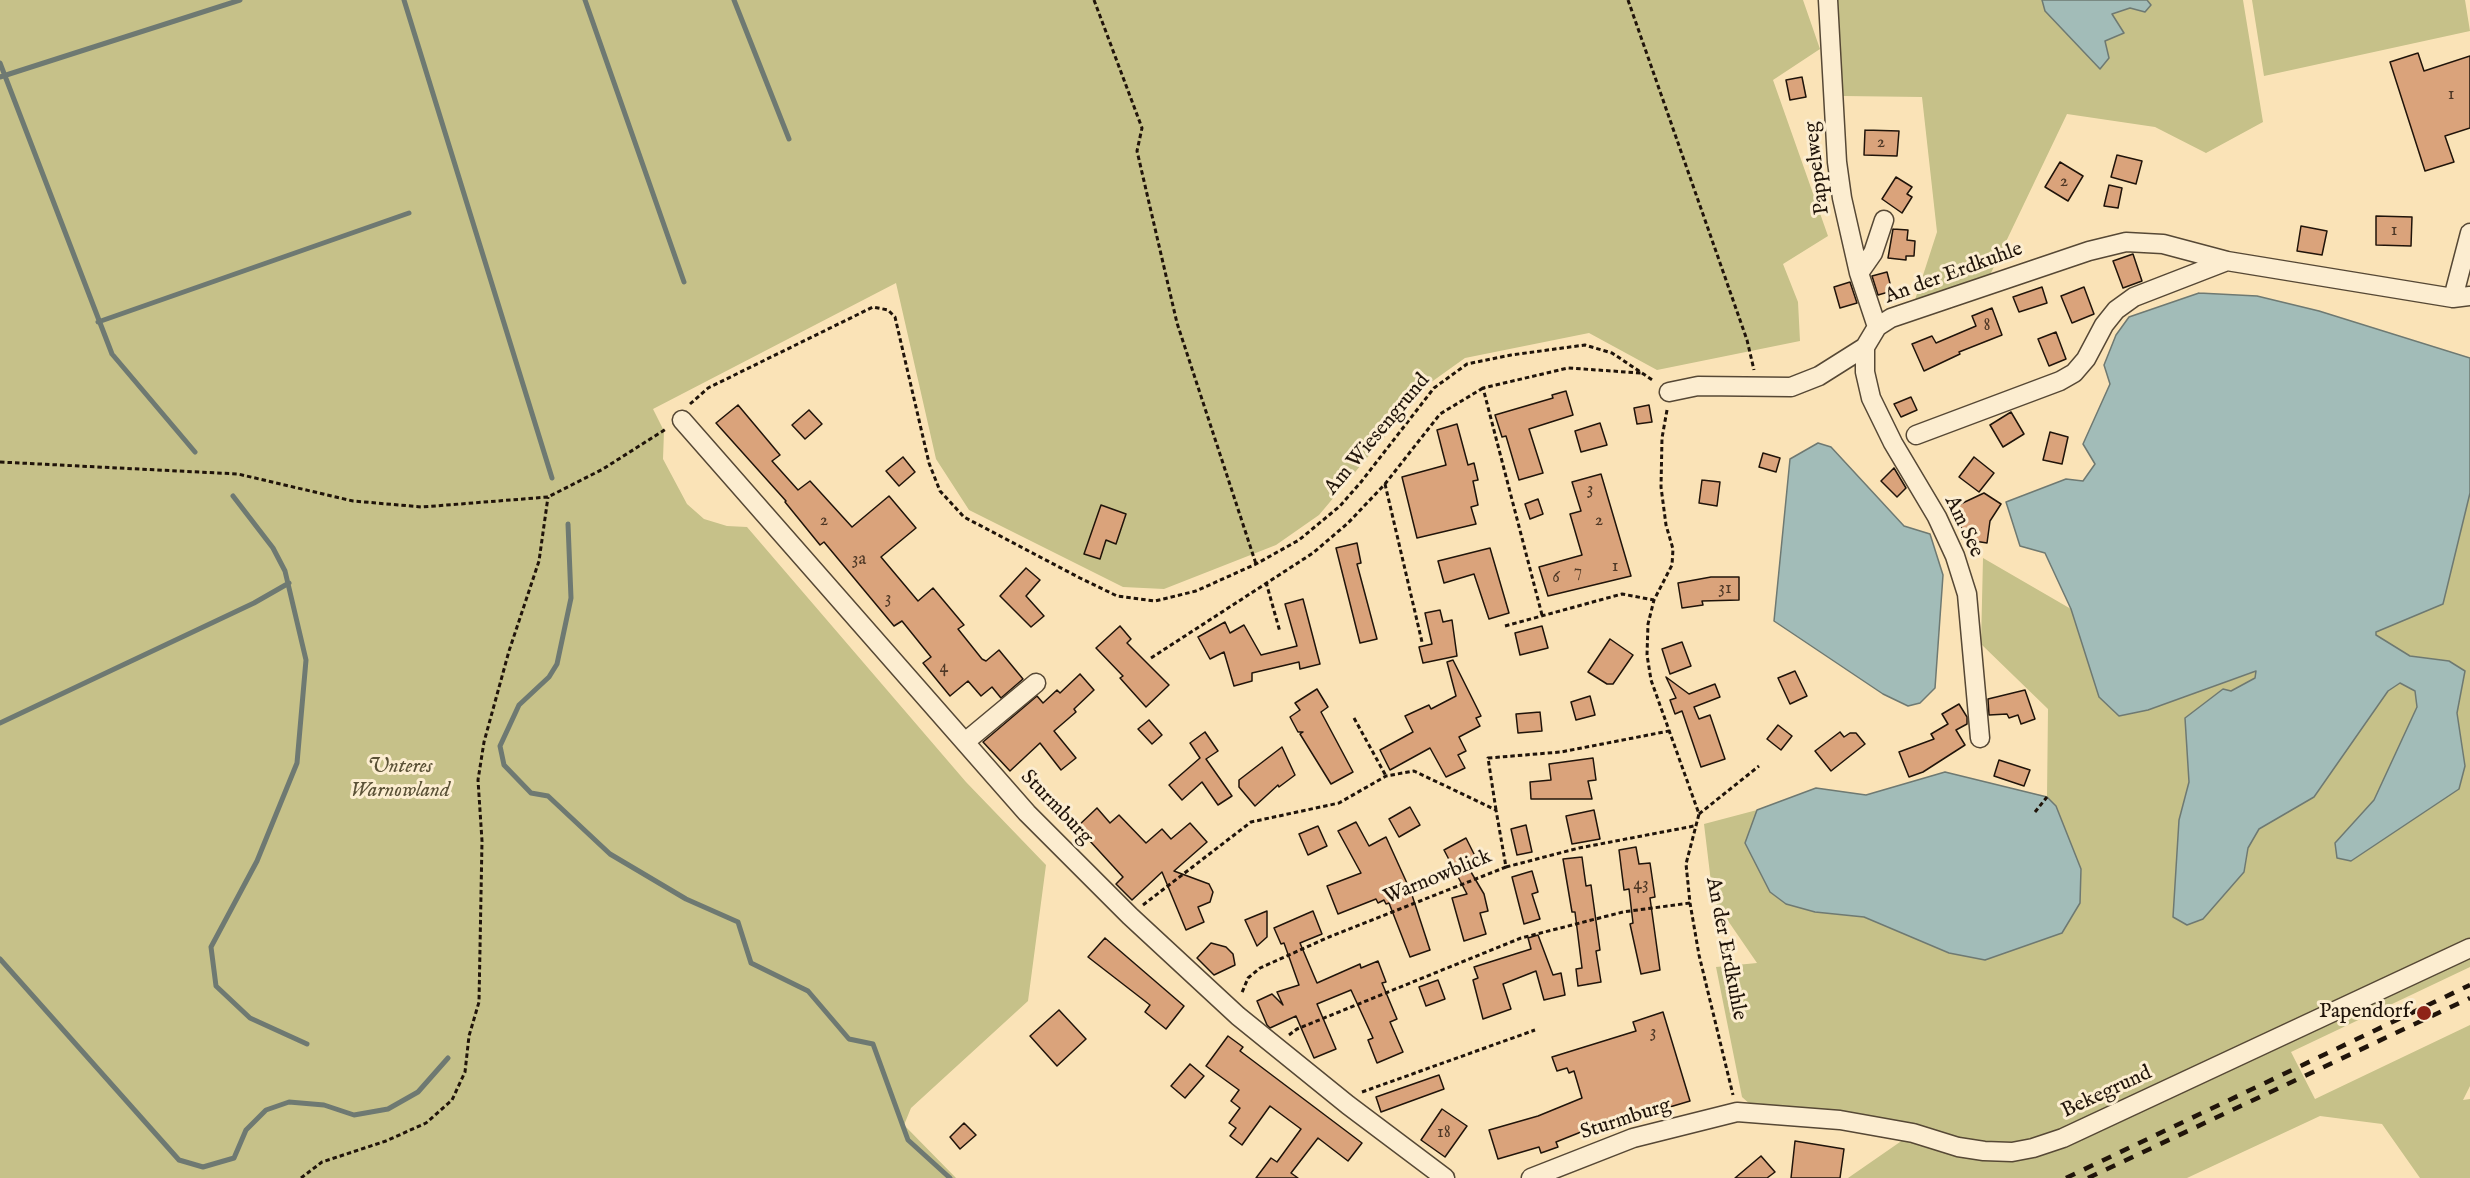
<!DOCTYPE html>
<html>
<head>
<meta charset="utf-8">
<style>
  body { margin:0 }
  canvas { display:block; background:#fae3b7 }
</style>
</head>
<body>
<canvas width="2470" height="1178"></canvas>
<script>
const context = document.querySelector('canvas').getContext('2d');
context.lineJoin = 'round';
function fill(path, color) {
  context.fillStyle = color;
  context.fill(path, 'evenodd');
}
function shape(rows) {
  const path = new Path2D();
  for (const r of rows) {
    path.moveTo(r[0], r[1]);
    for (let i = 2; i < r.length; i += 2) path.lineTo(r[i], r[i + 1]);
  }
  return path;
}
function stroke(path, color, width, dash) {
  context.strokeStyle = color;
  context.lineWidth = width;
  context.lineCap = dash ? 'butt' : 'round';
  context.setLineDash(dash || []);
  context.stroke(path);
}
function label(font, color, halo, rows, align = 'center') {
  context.font = font + ' "IM FELL English",serif';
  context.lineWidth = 6;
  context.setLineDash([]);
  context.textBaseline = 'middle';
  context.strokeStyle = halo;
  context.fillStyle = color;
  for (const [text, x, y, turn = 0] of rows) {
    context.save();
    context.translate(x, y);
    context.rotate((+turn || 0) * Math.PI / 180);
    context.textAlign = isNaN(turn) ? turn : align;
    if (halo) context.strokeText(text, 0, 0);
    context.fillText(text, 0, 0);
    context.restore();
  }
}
fill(shape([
  [0,0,1803,0,1820,49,1773,80,1828,236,1783,264,1798,302,1800,341,1657,370,1589,333,1465,358,1430,383,1319,515,1276,545,1164,589,1123,587,969,510,936,459,896,283,653,409,664,431,663,459,687,504,704,519,727,526,747,527,966,782,1046,865,1028,1001,911,1108,904,1125,956,1178,0,1178],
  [1836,0,2042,0,2045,11,2105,41,2112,14,2130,8,2150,5,2147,0,2243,0,2263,122,2206,153,2155,127,2067,114,1990,275,1915,300,1937,232,1922,97,1843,96],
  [2252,0,2465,0,2470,31,2264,76],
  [2470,493,2470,967,2291,1052,2315,1099,2470,1025,2470,1086,2463,1100,2470,1099,2470,1178,2420,1178,2382,1124,2320,1116,2187,1178,1848,1178,1913,1133,1916,1125,1842,1111,1751,1105,1742,1097,1716,967,1757,963,1713,899,1704,824,1757,810,1745,843,1770,892,1786,904,1815,912,1864,917,1949,953,2056,806,2047,797,2048,709,1981,644,1983,558,2071,609,2099,697,2119,716,2148,710,2257,671,2255,678,2185,718,2189,782,2179,820,2244,873,2248,848,2259,829,2314,797,2388,691,2400,683,2415,691,2417,707,2374,800,2335,843,2465,766,2457,713,2465,671,2449,661,2410,656,2376,635,2376,632,2443,604]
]), '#c6c189');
const water = shape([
  [2042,0,2147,0,2151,5,2145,12,2130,8,2112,14,2124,33,2105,41,2109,58,2100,69,2045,11,2042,0],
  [2199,293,2257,296,2319,311,2470,358,2470,493,2443,604,2376,632,2376,635,2410,656,2449,661,2465,671,2457,713,2465,766,2459,789,2351,861,2337,858,2335,843,2374,800,2417,707,2415,691,2400,683,2388,691,2314,797,2259,829,2248,848,2244,872,2203,919,2187,925,2173,917,2179,820,2189,782,2185,718,2223,689,2231,691,2255,678,2256,671,2148,710,2119,716,2099,697,2071,609,2045,553,2020,546,2006,502,2066,479,2083,481,2095,464,2083,444,2110,384,2104,365,2116,335,2129,317,2199,293],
  [1818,443,1831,447,1904,526,1930,534,1943,575,1935,688,1920,703,1908,706,1883,694,1774,621,1790,459,1818,443],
  [1945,772,2047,797,2056,806,2081,869,2080,903,2062,933,1985,960,1949,953,1864,917,1815,912,1786,904,1770,892,1745,843,1757,810,1816,788,1866,795,1945,772]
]);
fill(water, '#a2bcb8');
stroke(water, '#6e7972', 1.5);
stroke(shape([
  [404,0,552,478],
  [585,0,684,282],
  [734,0,789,139],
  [0,63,112,354,195,452],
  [0,77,240,0],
  [98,322,409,213],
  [233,496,273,548,285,571,306,660,297,763,257,861,211,947,216,986,250,1018,307,1044],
  [568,524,571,598,557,664,549,677,519,705,500,746,504,765,531,793,548,796,610,854,686,899,738,922,751,963,808,991,849,1039,873,1044,908,1140,950,1178],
  [0,723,254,603,289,583],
  [0,959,179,1160,203,1167,234,1158,246,1130,266,1110,289,1102,324,1105,354,1115,388,1109,418,1092,448,1058]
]), '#6e7972', 5);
const building = shape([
  [2418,53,2424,71,2470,56,2470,128,2445,136,2454,162,2425,171,2390,62,2418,53],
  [1802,77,1806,97,1790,100,1786,80,1802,77],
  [1865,130,1899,131,1897,156,1864,155,1865,130],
  [2117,155,2142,161,2136,184,2111,177,2117,155],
  [2060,162,2083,176,2068,201,2045,187,2060,162],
  [1896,177,1912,187,1907,194,1912,197,1902,213,1882,199,1896,177],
  [2109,185,2122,188,2118,208,2104,206,2109,185],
  [2376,216,2412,217,2411,246,2376,245,2376,216],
  [2301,226,2327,231,2322,255,2297,251,2301,226],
  [1893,229,1908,230,1907,240,1915,241,1914,256,1906,256,1906,260,1888,258,1893,229],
  [2133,254,2142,281,2123,288,2113,261,2133,254],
  [1887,272,1892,291,1878,295,1872,276,1887,272],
  [1850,282,1857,303,1840,308,1834,287,1850,282],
  [2042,287,2047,303,2019,312,2013,297,2042,287],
  [2084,287,2094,314,2072,323,2061,296,2084,287],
  [1992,308,2002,335,1959,352,1960,354,1924,371,1912,344,1932,336,1936,343,1976,326,1972,316,1992,308],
  [2056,332,2066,359,2049,366,2038,339,2056,332],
  [1566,391,1573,415,1529,429,1543,473,1519,480,1506,436,1502,437,1495,415,1553,398,1552,395,1566,391],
  [1911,397,1917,410,1901,417,1894,404,1911,397],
  [738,405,780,455,772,461,798,490,810,481,852,527,889,496,916,528,881,557,918,601,933,588,964,625,958,629,982,659,986,661,999,650,1023,679,1001,698,992,687,981,696,968,681,950,696,923,663,931,657,902,621,894,626,824,542,820,545,785,502,786,501,716,423,738,405],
  [1649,405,1652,422,1637,424,1634,408,1649,405],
  [809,410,822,424,805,439,792,425,809,410],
  [2011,412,2024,434,2003,447,1990,425,2011,412],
  [1600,423,1607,445,1581,452,1575,431,1600,423],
  [1457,424,1468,465,1474,463,1478,480,1473,481,1478,505,1471,507,1476,524,1417,538,1402,477,1446,465,1437,430,1457,424],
  [2050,432,2068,437,2062,464,2043,460,2050,432],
  [1763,453,1780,458,1776,472,1759,467,1763,453],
  [903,457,915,472,899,486,886,471,903,457],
  [1974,457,1994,473,1979,492,1959,477,1974,457],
  [1894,468,1906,488,1897,497,1881,481,1894,468],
  [1601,474,1631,576,1548,596,1539,567,1582,555,1570,514,1581,511,1572,482,1601,474],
  [1702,480,1720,482,1717,506,1699,503,1702,480],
  [1984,493,2001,504,1990,521,1987,543,1962,539,1963,531,1952,508,1984,493],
  [1538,499,1543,514,1530,519,1525,504,1538,499],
  [1101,505,1126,514,1116,544,1106,540,1100,559,1084,554,1101,505],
  [1357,543,1361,563,1357,564,1377,639,1360,643,1336,548,1357,543],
  [1490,548,1509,613,1489,619,1474,574,1444,583,1438,561,1490,548],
  [1026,568,1040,580,1026,596,1044,616,1031,627,1000,596,1026,568],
  [1711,577,1739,577,1739,600,1702,601,1703,605,1682,608,1678,583,1711,577],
  [1303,599,1320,664,1300,669,1299,662,1252,673,1252,681,1234,686,1224,652,1210,659,1198,637,1225,622,1230,633,1244,625,1261,655,1297,646,1285,604,1303,599],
  [1440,610,1443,622,1452,620,1457,656,1423,663,1419,647,1432,644,1425,613,1440,610],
  [1120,626,1131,639,1127,643,1169,685,1146,707,1120,678,1123,676,1096,648,1120,626],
  [1542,626,1548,648,1520,655,1515,633,1542,626],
  [1610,639,1633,655,1613,684,1607,684,1588,672,1610,639],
  [1682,642,1691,666,1670,674,1662,649,1682,642],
  [1453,660,1481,716,1476,718,1480,726,1459,737,1466,751,1458,755,1465,768,1446,777,1430,748,1390,770,1380,750,1413,732,1405,716,1429,705,1431,709,1456,696,1447,662,1453,660],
  [1795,671,1807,696,1790,704,1778,678,1795,671],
  [1080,674,1094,690,1074,709,1076,712,1054,731,1076,758,1061,770,1040,743,1010,771,983,742,1037,696,1043,703,1057,690,1060,693,1080,674],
  [1666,677,1689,694,1715,684,1720,697,1694,707,1699,719,1710,715,1725,759,1701,767,1682,711,1675,714,1670,700,1676,698,1666,677],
  [1317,689,1328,707,1321,712,1353,772,1331,784,1300,734,1303,732,1298,732,1290,717,1300,710,1295,703,1317,689],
  [2025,690,2035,719,2021,724,2018,715,2009,718,2007,714,1989,715,1988,699,2025,690],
  [1590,696,1595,715,1576,720,1571,702,1590,696],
  [1959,704,1967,717,1967,724,1956,730,1965,745,1923,772,1909,777,1899,752,1934,739,1931,734,1948,724,1942,714,1959,704],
  [1540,712,1542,731,1518,733,1516,714,1540,712],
  [1149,720,1162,735,1152,744,1138,729,1149,720],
  [1778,725,1792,736,1781,750,1767,739,1778,725],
  [1205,732,1218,751,1206,759,1232,796,1218,805,1202,782,1182,800,1169,785,1200,758,1190,743,1205,732],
  [1840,732,1844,737,1850,733,1856,733,1865,744,1831,771,1815,751,1840,732],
  [1282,747,1295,775,1279,787,1278,785,1255,806,1239,787,1239,780,1282,747],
  [1593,758,1596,780,1588,781,1592,799,1531,799,1530,782,1551,780,1549,764,1593,758],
  [1999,760,2030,770,2024,786,1994,776,1999,760],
  [1410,807,1420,825,1399,837,1389,819,1410,807],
  [1097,808,1110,823,1119,815,1146,843,1162,829,1171,839,1190,823,1207,842,1174,871,1209,884,1213,892,1210,902,1198,907,1204,922,1186,930,1162,872,1132,900,1116,884,1123,877,1077,827,1097,808],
  [1594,810,1600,839,1572,844,1566,816,1594,810],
  [1356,822,1369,846,1386,837,1411,892,1430,950,1410,957,1389,903,1386,904,1384,900,1378,903,1376,899,1338,914,1327,886,1361,873,1338,831,1356,822],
  [1526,825,1532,852,1517,855,1511,829,1526,825],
  [1318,826,1327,846,1308,855,1299,834,1318,826],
  [1466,838,1478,862,1468,867,1484,894,1488,911,1480,913,1486,934,1464,941,1452,898,1467,894,1444,850,1466,838],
  [1636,847,1639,864,1650,863,1655,897,1650,898,1660,970,1641,974,1630,924,1633,923,1629,889,1624,890,1619,850,1636,847],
  [1582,857,1586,886,1591,885,1600,950,1596,951,1601,982,1578,986,1576,969,1582,968,1575,912,1572,912,1563,859,1582,857],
  [1532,871,1538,892,1532,894,1540,919,1524,924,1512,877,1532,871],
  [1267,911,1267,937,1257,946,1245,920,1267,911],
  [1313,911,1322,934,1300,943,1317,983,1360,964,1361,968,1378,961,1386,982,1382,983,1397,1019,1390,1022,1403,1052,1377,1063,1368,1040,1373,1038,1351,990,1317,1004,1336,1049,1314,1058,1296,1016,1270,1028,1267,1025,1257,1001,1272,994,1283,1005,1277,992,1299,985,1284,943,1281,944,1274,928,1313,911],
  [1538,935,1553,975,1561,973,1565,995,1544,1000,1536,971,1503,984,1511,1009,1483,1019,1473,980,1478,978,1474,967,1531,949,1528,938,1538,935],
  [1105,938,1184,1006,1166,1029,1145,1012,1150,1005,1088,957,1105,938],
  [1211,943,1226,947,1233,954,1235,965,1214,975,1197,958,1211,943],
  [1438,980,1445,999,1426,1006,1419,987,1438,980],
  [1059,1010,1086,1039,1057,1066,1030,1036,1059,1010],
  [1663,1012,1690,1101,1663,1109,1661,1103,1579,1128,1581,1132,1556,1142,1558,1147,1541,1153,1539,1147,1498,1159,1489,1130,1538,1116,1582,1098,1574,1071,1569,1073,1567,1068,1557,1071,1552,1057,1636,1031,1633,1022,1663,1012],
  [1228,1036,1243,1047,1240,1051,1362,1143,1348,1161,1318,1138,1291,1173,1298,1178,1256,1178,1271,1158,1277,1162,1301,1129,1270,1106,1242,1145,1230,1136,1236,1128,1229,1123,1240,1108,1231,1101,1239,1090,1206,1066,1228,1036],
  [1190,1064,1204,1076,1185,1098,1171,1086,1190,1064],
  [1439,1075,1444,1089,1381,1112,1376,1097,1439,1075],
  [1442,1109,1467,1126,1445,1157,1421,1140,1442,1109],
  [964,1123,976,1135,960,1149,950,1137,964,1123],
  [1795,1141,1844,1149,1840,1178,1791,1178,1795,1141],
  [1761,1156,1775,1172,1767,1178,1735,1178,1761,1156]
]);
fill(building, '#daa37b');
stroke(building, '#20140a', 1.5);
const minor = shape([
  [1828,0,1837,162,1842,198,1859,273,1877,327],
  [1859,273,1873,253,1884,220],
  [2453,298,2470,233],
  [1865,347,1865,372,1871,398,1893,443,1937,517,1955,556,1967,594,1980,738],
  [1669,392,1698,386,1791,387,1819,376,1865,347,1877,327,1891,318,2089,251,2126,242,2163,244,2227,261,2453,298,2470,296],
  [682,420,1027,813,1130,916,1238,1016,1348,1105,1445,1178],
  [1916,435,2060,381,2074,373,2086,359,2104,325,2116,310,2134,297,2227,261],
  [965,742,1036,683],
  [1531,1178,1633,1138,1737,1112,1840,1120,1913,1133,1958,1147,1984,1151,2012,1152,2033,1148,2063,1138,2470,948]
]);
stroke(minor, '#564835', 21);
stroke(shape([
  [1094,0,1142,128,1137,151,1177,323,1256,564],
  [1628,0,1747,340,1754,370],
  [690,404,708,388,873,307,888,310,895,317,929,463,940,491,964,517,1080,578,1117,596,1155,601,1196,591,1256,564,1299,540,1340,506,1361,482,1434,388,1467,364,1511,355,1585,345,1612,353,1654,381],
  [1667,410,1662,438,1661,487,1666,525,1673,549,1672,565,1654,600,1648,624,1647,655,1651,680,1699,814,1686,864,1690,903,1699,955,1733,1095],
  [0,462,238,474,353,501,422,507,548,497,603,469,666,429],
  [1385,484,1422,642],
  [1266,582,1280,632],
  [1542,615,1483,388,1568,368,1641,373],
  [1505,626,1622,594,1654,600],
  [1151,658,1313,553,1348,523,1385,484,1440,414,1483,388],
  [1354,718,1386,776],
  [1496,810,1488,758,1561,752,1669,731],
  [2035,812,2047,797],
  [1699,814,1759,766],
  [1506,867,1579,848,1694,826],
  [1143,905,1251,822,1339,803,1386,776,1414,771,1496,810,1506,867,1329,937,1260,968,1248,978,1241,995],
  [1289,1035,1297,1029,1521,938,1623,912,1690,903],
  [1362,1092,1535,1030],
  [301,1178,322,1162,386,1141,426,1123,452,1100,465,1072,469,1036,479,1002,482,841,478,780,484,742,509,651,539,561,548,497]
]), '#20140a', 3, [4.5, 3]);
stroke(minor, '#fcedd0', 18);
stroke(shape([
  [2066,1178,2470,985],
  [2088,1178,2470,998]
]), '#20140a', 4.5, [10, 10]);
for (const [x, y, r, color] of [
  [2424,1013,8,"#8f2418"]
]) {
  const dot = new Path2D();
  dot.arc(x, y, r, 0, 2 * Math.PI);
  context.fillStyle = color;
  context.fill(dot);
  stroke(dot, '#fcedd0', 2);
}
label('18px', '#4e3826', null, [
  ["1",2451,95],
  ["2",1881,143],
  ["2",2064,182],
  ["1",2394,231],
  ["8",1987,326],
  ["3",1590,490],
  ["2",824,521],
  ["2",1599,521],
  ["3a",859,560],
  ["1",1615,567],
  ["7",1578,572],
  ["6",1556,578],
  ["31",1725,589],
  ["3",888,599],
  ["4",944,668],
  ["43",1641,885],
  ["3",1653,1033],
  ["18",1444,1133]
]);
label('21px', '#20140a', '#fcedd0', [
  ["Pappelweg",1818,168,-97],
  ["An der Erdkuhle",1954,274,-20],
  ["Am Wiesengrund",1378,435,-50],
  ["Am See",1963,527,65],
  ["Sturmburg",1056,808,46],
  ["Warnowblick",1438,878,-22],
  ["An der Erdkuhle",1725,949,79],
  ["Bekegrund",2107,1093,-25],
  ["Sturmburg",1626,1120,-18]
]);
label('italic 21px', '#5a5136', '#fcedd0', [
  ["Unteres",400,768],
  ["Warnowland",400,792]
]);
label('21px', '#20140a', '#fcedd0', [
  ["Papendorf",2410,1013]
], 'right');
</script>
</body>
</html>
